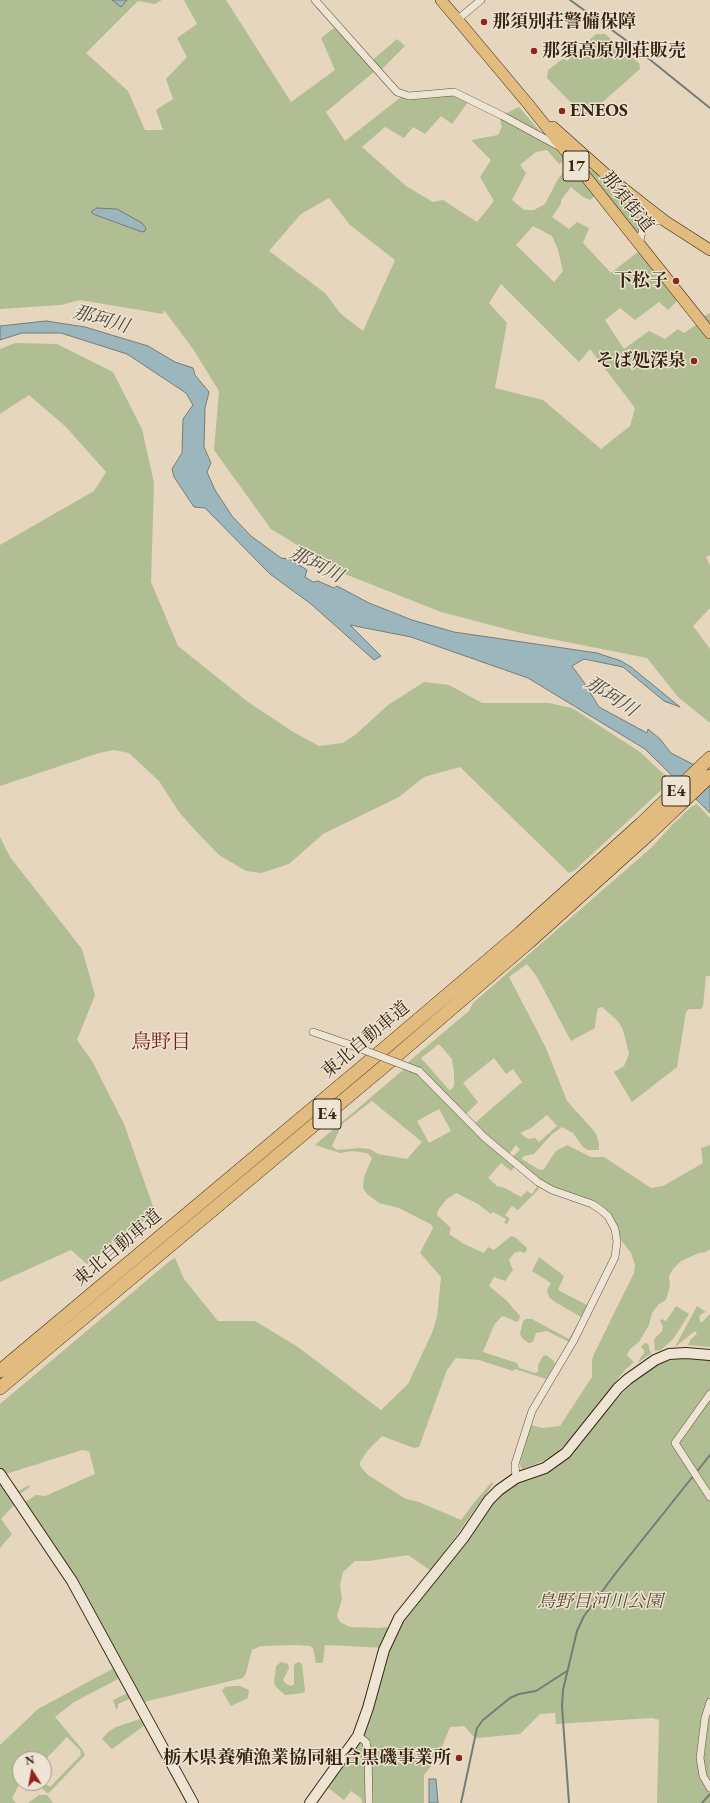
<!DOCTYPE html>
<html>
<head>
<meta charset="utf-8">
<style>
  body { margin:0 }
  #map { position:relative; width:710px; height:1803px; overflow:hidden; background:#e5d6bd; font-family:"EB Garamond",serif }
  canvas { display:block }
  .north { position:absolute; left:12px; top:1751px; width:40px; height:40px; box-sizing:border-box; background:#eee4d4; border:1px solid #a69886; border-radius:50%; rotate:349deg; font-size:11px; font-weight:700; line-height:16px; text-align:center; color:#3a2610 }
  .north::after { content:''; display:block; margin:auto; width:14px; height:18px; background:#8f2418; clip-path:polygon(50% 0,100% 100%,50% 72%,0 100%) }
</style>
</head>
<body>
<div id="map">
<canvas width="710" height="1803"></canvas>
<div class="north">N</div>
</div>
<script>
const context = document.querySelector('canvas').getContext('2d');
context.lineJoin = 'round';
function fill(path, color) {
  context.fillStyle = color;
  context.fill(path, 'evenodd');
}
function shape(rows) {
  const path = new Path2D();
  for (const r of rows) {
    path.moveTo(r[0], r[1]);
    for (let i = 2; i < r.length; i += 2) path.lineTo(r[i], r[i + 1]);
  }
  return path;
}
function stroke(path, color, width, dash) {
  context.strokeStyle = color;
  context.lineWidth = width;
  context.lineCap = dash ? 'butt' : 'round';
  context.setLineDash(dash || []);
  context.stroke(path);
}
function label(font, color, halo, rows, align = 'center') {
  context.font = font + ' "EB Garamond","Noto Serif JP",serif';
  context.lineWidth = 3;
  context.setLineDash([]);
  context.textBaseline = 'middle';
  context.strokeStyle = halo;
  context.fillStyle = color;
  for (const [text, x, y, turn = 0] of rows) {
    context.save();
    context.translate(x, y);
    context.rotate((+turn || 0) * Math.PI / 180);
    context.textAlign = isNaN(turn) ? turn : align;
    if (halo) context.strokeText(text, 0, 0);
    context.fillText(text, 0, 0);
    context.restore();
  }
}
fill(shape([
  [0,0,162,0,155,4,138,1,86,53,128,91,145,130,163,130,156,110,173,99,166,79,187,57,177,38,197,24,184,0,226,0,291,102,335,70,321,38,334,28,344,35,369,63,397,39,405,46,382,69,375,71,326,112,345,141,401,97,453,95,468,102,452,124,441,116,425,134,413,127,404,138,385,127,362,147,406,186,433,202,443,200,477,222,494,201,480,177,491,160,471,140,498,135,502,127,499,117,519,107,565,160,559,164,547,150,536,152,520,165,526,173,512,200,524,210,534,210,545,204,558,179,564,172,572,169,595,196,590,200,583,197,571,187,561,200,561,204,552,217,569,229,577,222,589,228,583,243,611,273,639,251,678,300,668,310,659,302,635,320,620,308,605,320,624,349,649,331,665,339,678,329,684,333,697,324,704,316,710,313,710,555,706,557,710,566,710,608,693,626,710,649,710,723,678,697,647,658,521,633,441,612,345,574,271,529,214,450,219,391,193,349,164,310,163,314,80,300,61,305,0,309],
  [329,198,350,225,395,260,363,331,341,314,325,293,269,251,301,214],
  [533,226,552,236,558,250,563,271,554,282,516,245],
  [501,284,579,362,590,349,635,408,630,426,601,449,543,400,495,388,507,323,489,303],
  [596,34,605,34,639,63,640,69,589,114,583,115,547,78,548,70,564,58,567,61],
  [589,170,592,170,651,218,642,223,637,233,588,172],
  [15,343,57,344,113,372,142,429,154,483,151,582,178,646,248,702,295,733,319,746,343,743,355,735,388,705,424,682,449,685,482,703,549,703,572,708,640,752,671,781,575,870,569,873,460,767,424,777,399,797,323,834,289,864,261,873,246,871,219,855,194,829,179,812,159,781,129,753,114,750,99,753,0,786,0,545,94,491,106,472,66,427,29,395,0,414,0,349],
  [697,804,710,818,710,976,706,976,703,1006,701,1009,689,1009,686,1012,677,1067,632,1102,614,1072,624,1066,629,1054,623,1030,618,1021,602,1007,598,1008,596,1017,595,1028,571,1041,537,977,527,964,509,977,546,1048,567,1101,594,1131,597,1136,599,1145,599,1150,588,1150,583,1147,573,1133,562,1127,552,1134,534,1154,524,1156,522,1159,538,1169,543,1170,556,1151,567,1145,591,1157,604,1157,651,1188,663,1186,703,1163,701,1148,710,1145,710,1249,706,1252,699,1253,681,1261,673,1269,669,1276,670,1286,666,1300,659,1304,652,1313,649,1325,639,1342,630,1349,627,1355,634,1362,625,1370,567,1443,556,1453,543,1461,523,1469,520,1466,521,1457,531,1425,543,1428,560,1426,592,1377,592,1360,594,1354,634,1273,635,1265,631,1253,621,1240,618,1229,610,1214,600,1204,547,1185,517,1164,511,1171,501,1163,488,1178,497,1186,505,1188,521,1197,527,1191,532,1194,538,1185,539,1187,538,1190,518,1210,512,1206,505,1215,510,1219,507,1224,504,1223,506,1219,493,1212,491,1214,478,1204,456,1193,447,1199,438,1210,437,1215,451,1228,449,1234,464,1244,484,1253,488,1247,494,1250,511,1236,515,1237,527,1248,526,1252,523,1253,520,1251,514,1253,509,1260,513,1270,505,1281,494,1277,489,1286,506,1300,520,1316,519,1320,517,1322,503,1316,501,1317,494,1325,483,1352,517,1363,519,1368,535,1373,538,1372,538,1365,543,1356,546,1355,554,1361,555,1364,546,1379,515,1369,513,1371,479,1360,456,1358,447,1370,419,1447,414,1448,382,1436,368,1450,360,1462,360,1466,368,1475,406,1499,419,1502,461,1520,477,1499,492,1482,493,1484,431,1571,408,1555,369,1561,355,1561,343,1572,340,1585,342,1599,337,1616,340,1622,350,1627,379,1628,398,1626,491,1503,510,1485,568,1456,627,1388,645,1372,663,1362,681,1358,710,1356,710,1803,657,1803,659,1720,652,1718,556,1724,555,1713,540,1714,520,1734,477,1738,473,1736,464,1726,450,1727,437,1759,424,1775,424,1803,362,1803,361,1798,351,1791,344,1800,327,1787,351,1753,386,1648,325,1645,323,1662,321,1663,316,1663,313,1648,310,1646,296,1645,261,1646,252,1650,246,1673,243,1678,144,1702,139,1699,25,1502,36,1495,45,1496,95,1474,89,1451,82,1450,6,1474,19,1491,29,1485,30,1487,20,1494,17,1493,0,1468,0,1404,171,1260,175,1258,184,1279,218,1321,255,1321,298,1347,381,1410,408,1384,432,1333,437,1317,441,1277,420,1253,433,1228,432,1225,399,1208,379,1203,367,1194,363,1188,364,1177,372,1158,367,1153,352,1151,340,1153,315,1145,404,1069,419,1074,487,1137,422,1069,407,1063,469,1011,473,1003,652,847,672,825,691,807],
  [439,1044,452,1059,454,1073,454,1086,450,1091,421,1058],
  [494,1058,506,1074,513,1069,522,1082,475,1123,466,1114,478,1102,463,1083],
  [372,1101,422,1142,407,1159,378,1154,370,1149,359,1148,337,1150,332,1146,342,1124],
  [439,1109,451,1131,429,1143,417,1121],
  [547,1115,557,1126,539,1142,535,1138,528,1139,520,1133,531,1128],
  [516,1145,520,1150,512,1157,509,1154],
  [0,837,10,857,82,949,95,995,77,1040,92,1061,124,1124,155,1212,87,1264,71,1250,0,1282],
  [539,1257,564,1276,558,1290,587,1305,581,1317,555,1302,549,1297,547,1290,551,1283,532,1271],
  [676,1306,689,1314,674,1338,661,1350,655,1351,654,1339,662,1331,663,1326,660,1321,661,1319,666,1321],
  [697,1306,706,1312,701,1314,699,1317,701,1323,710,1314,710,1347,688,1345,691,1339,697,1334,695,1331,675,1347],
  [526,1319,532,1319,569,1339,579,1321,569,1342,547,1331,536,1333,533,1342,529,1343,522,1338,520,1334,523,1321],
  [645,1343,648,1344,651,1354,637,1363,644,1353,644,1350,641,1347],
  [0,1482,15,1504,1,1519,12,1534,0,1548],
  [281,1662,288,1664,289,1668,283,1680,286,1684,291,1686,294,1684,294,1664,299,1662,302,1664,305,1691,303,1693,285,1695,276,1687,274,1683,276,1666],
  [114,1668,120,1678,74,1702,55,1717,82,1749,85,1755,49,1793,47,1793,41,1787,41,1784,44,1783,50,1787,81,1755,80,1750,67,1737,44,1761,44,1759,20,1759,20,1783,12,1798,16,1803,0,1803,0,1745,38,1709],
  [234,1686,240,1686,249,1690,248,1698,231,1706,222,1691,225,1687],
  [130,1692,131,1698,118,1704,118,1708,116,1709,113,1700],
  [140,1719,145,1725,112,1749,102,1739,108,1732,116,1727],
  [39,1795,47,1795,53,1803,28,1803]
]), '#b1be93');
const water = shape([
  [112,0,127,0,121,7,112,0],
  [97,208,117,209,142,223,146,228,145,231,142,232,93,214,91,212,97,208],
  [46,321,85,327,148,346,175,362,193,368,195,375,209,392,205,408,204,447,211,463,207,472,215,490,232,516,251,536,281,558,289,559,307,570,305,577,313,582,318,581,334,588,337,586,369,603,412,620,454,632,597,653,621,661,631,667,680,707,664,701,623,667,584,659,572,666,583,681,599,707,647,733,648,729,660,739,671,753,710,773,710,813,645,749,528,678,411,637,350,625,381,656,374,660,311,604,270,574,205,508,194,507,174,477,172,469,182,453,183,419,193,405,186,393,127,354,61,333,22,333,0,340,0,326,46,321],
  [429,1779,436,1779,438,1803,429,1803,429,1779]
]);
fill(water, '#9cb6bd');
stroke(water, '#757c78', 1);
stroke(shape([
  [570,0,623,38,710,108],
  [461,1803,477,1728,483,1720,510,1698,519,1694,536,1691,567,1671],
  [569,1803,562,1706,563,1690,577,1631,584,1616,615,1574,710,1455],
  [702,1803,710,1794]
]), '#757c78', 2);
const street = shape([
  [315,0,397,92,409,96,454,92,503,116,560,147],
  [457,20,481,0],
  [639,244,643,228,649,223,656,221,664,221],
  [313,1032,348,1044],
  [419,1071,484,1137,538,1182,552,1190,592,1204,601,1210,608,1216,615,1229,617,1242,615,1257,574,1340,532,1411,515,1464,516,1478],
  [710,1394,675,1443,710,1497],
  [710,1702,705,1718,700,1758,703,1776,710,1788],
  [358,1736,366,1742,368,1753,369,1803]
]);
const secondary = shape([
  [0,1474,72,1581,193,1803],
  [310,1803,358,1736,368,1708,384,1650,399,1618,464,1537,489,1500,499,1490,516,1478,545,1468,566,1453,618,1388,628,1379,655,1360,669,1354,686,1353,710,1355]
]);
const primary = shape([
  [441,0,529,105,710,333],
  [553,127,609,177,643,204,665,221,710,250]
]);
const highway = shape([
  [0,1371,373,1058,520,933,641,824,710,758],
  [0,1388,388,1063,529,942,649,834,710,776]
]);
stroke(street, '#65523b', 8);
stroke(secondary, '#3a2610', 12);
stroke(primary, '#3a2610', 12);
stroke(highway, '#3a2610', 14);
stroke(street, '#eee4d4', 7);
stroke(secondary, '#eee4d4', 10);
stroke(primary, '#e2bb7e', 11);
stroke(highway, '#e2bb7e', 13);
const streetBridge = shape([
  [348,1044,419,1071]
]);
stroke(streetBridge, '#65523b', 8, []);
stroke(streetBridge, '#eee4d4', 7);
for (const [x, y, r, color] of [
  [484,22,4,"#8f2418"],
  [534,51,4,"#8f2418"],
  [562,111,4,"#8f2418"],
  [676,281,4,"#8f2418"],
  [694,361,4,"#8f2418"],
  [459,1758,4,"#8f2418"]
]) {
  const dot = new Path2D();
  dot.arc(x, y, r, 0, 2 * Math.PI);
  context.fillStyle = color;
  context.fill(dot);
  stroke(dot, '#eee4d4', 1.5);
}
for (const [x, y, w] of [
  [576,166,26],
  [676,791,28],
  [327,1114,28]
]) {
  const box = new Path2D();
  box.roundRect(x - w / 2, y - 15, w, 30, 3);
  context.fillStyle = '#eee4d4';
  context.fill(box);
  stroke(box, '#3a2610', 1);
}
label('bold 17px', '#3a2610', null, [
  ["17",576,166],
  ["E4",676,791],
  ["E4",327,1114]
]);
label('bold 18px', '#3a2610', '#eee4d4', [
  ["那須別荘警備保障",492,22],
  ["那須高原別荘販売",542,51],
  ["ENEOS",570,111],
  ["下松子",668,281,"right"],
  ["そば処深泉",686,361,"right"],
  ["栃木県養殖漁業協同組合黒磯事業所",451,1758,"right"]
], 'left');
label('18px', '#3a2610', '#eee4d4', [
  ["那須街道",627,202,51],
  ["東北自動車道",366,1040,-40],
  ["東北自動車道",118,1248,-40]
]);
label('italic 18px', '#584c31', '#eee4d4', [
  ["鳥野目河川公園",600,1602]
]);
label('italic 19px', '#524a3b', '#eee4d4', [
  ["那珂川",101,320,16],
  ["那珂川",316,565,27],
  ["那珂川",611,697,33]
]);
label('20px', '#7a1f14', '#eee4d4', [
  ["鳥野目",161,1043]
]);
</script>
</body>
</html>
